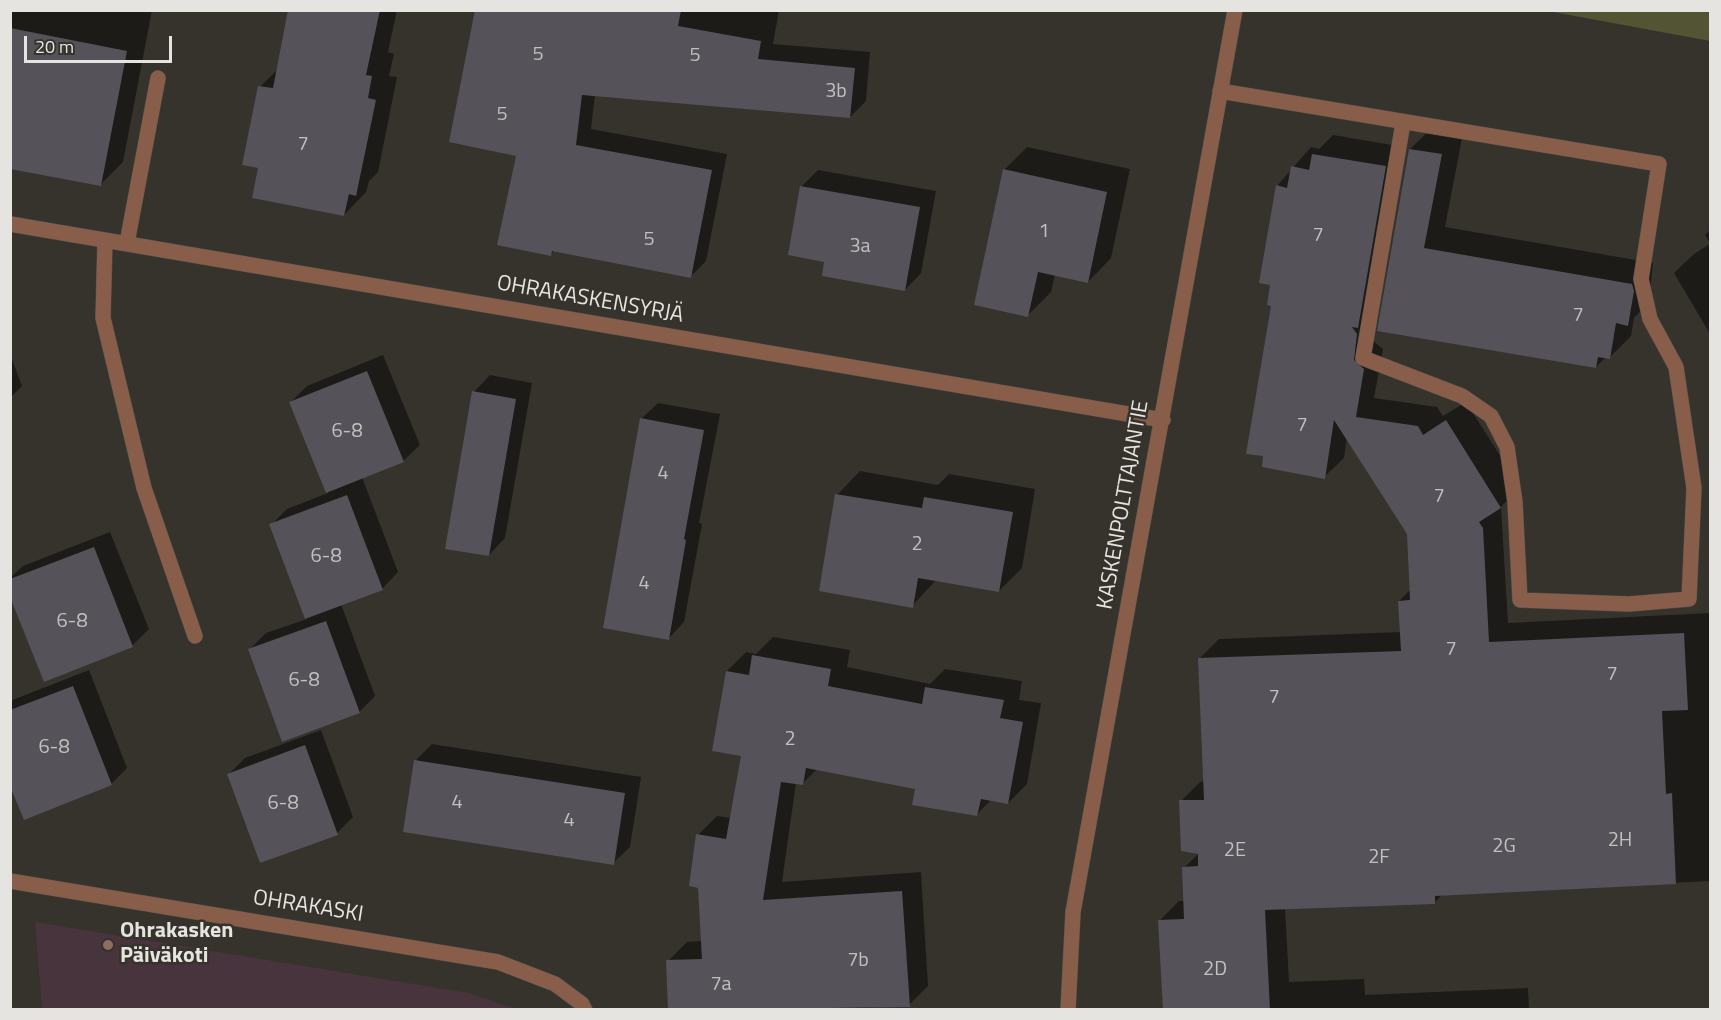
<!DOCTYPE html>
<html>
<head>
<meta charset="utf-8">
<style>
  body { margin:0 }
  #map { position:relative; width:1721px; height:1020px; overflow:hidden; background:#35332c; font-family:"Titillium Web",sans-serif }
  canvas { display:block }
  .frame { position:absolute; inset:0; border:12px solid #e6e4e0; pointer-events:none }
  .scale { position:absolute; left:24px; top:36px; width:148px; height:27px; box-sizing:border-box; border:3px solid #e6e4e0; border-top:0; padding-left:8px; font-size:18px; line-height:21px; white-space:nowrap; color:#e6e4e0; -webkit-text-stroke:4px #35332c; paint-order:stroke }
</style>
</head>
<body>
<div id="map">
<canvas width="1721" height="1020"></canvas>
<div class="frame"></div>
<div class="scale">20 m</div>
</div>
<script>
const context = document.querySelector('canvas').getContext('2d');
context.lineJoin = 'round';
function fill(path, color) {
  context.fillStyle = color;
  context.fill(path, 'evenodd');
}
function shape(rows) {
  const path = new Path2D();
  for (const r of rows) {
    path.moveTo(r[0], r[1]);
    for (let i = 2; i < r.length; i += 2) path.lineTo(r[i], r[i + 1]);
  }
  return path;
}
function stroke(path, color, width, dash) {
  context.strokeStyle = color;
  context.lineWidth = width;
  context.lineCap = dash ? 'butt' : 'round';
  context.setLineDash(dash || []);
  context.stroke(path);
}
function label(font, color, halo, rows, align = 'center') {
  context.font = font + ' "Titillium Web",sans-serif';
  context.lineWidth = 5;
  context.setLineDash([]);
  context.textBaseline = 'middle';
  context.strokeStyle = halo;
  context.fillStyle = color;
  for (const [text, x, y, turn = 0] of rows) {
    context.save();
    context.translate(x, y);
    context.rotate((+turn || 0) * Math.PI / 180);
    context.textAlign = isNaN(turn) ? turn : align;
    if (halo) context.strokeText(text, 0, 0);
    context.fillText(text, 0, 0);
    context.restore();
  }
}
fill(shape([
  [35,922,469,993,516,1009,42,1009]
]), '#47343d');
fill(shape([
  [1548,11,1710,11,1710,41]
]), '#525433');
fill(shape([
  [10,10,152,10,123,162,101,184,10,158],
  [290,10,397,10,388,52,394,54,389,76,397,77,378,172,369,181,366,192,344,215,260,167,260,87,279,68],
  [477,10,779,10,773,44,870,52,866,101,850,117,595,94,591,129,727,154,706,261,690,277,555,250,550,254,518,154],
  [1432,128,1463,133,1445,227,1653,263,1649,302,1634,318,1631,336,1609,358,1606,357,1596,367,1379,330,1410,149],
  [1333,135,1404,147,1372,340,1383,349,1374,398,1437,407,1443,416,1466,402,1520,487,1501,507,1508,623,1710,613,1710,881,1443,894,1435,902,1285,908,1289,982,1364,979,1365,995,1528,988,1529,1010,1164,1010,1159,921,1179,901,1185,901,1184,868,1199,853,1181,801,1200,782,1204,781,1199,659,1219,639,1401,632,1399,601,1411,589,1409,533,1347,437,1344,458,1324,477,1272,305,1277,186,1311,147,1319,149],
  [1027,147,1130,169,1111,258,1088,282,1055,274,1051,292,1028,315,1004,170],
  [818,170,936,191,921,273,905,290,826,261,802,186],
  [1710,230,1710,243,1705,235],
  [1710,244,1710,334,1674,273,1694,254],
  [10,354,22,386,10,398],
  [383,355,420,445,403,461,362,477,398,572,382,589,341,604,375,696,359,712,249,650,266,633,307,619,271,525,287,509,328,493,291,402,307,386],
  [490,375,532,383,505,538,489,555,474,392],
  [658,403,720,414,699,523,702,524,684,622,668,639,641,419],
  [860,471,938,485,949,474,1035,489,1022,568,999,591,936,580,912,606,837,495],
  [110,532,149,629,132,646,10,593,10,578,23,566],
  [773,637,850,650,847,667,930,684,945,669,1022,681,1019,700,1041,703,1027,784,1008,803,991,800,977,814,916,788,817,769,802,784,796,783,782,882,921,872,928,986,909,1005,834,1010,669,1010,668,961,687,942,702,941,698,835,717,816,731,818,743,755,727,671,746,652,756,654],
  [89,670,127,768,111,784,10,782,10,701],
  [321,730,353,817,337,833,229,774,245,758],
  [432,744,641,777,630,847,613,863,416,760]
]), '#0007');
fill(shape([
  [288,10,380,10,366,75,372,76,368,98,376,100,356,196,349,194,344,216,252,198,258,168,242,165,258,86,273,88],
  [475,10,681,10,678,26,761,41,758,59,855,68,850,118,582,95,576,145,712,170,691,278,552,251,551,256,497,245,516,156,449,142],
  [10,28,127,51,101,186,10,169],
  [1409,149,1442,154,1424,248,1632,284,1634,291,1628,326,1616,323,1610,359,1598,357,1596,368,1377,331],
  [1312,154,1386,166,1358,328,1352,327,1357,334,1354,360,1364,369,1356,417,1418,426,1423,435,1446,420,1501,508,1479,522,1483,528,1489,642,1684,633,1688,710,1662,711,1666,794,1672,793,1676,884,1435,896,1435,904,1265,910,1270,1010,1163,1010,1158,920,1184,919,1182,867,1198,866,1198,854,1181,851,1179,800,1204,800,1198,658,1401,651,1398,601,1410,600,1407,534,1334,420,1325,479,1262,467,1263,456,1246,454,1271,306,1267,305,1270,285,1259,283,1276,185,1287,188,1291,166,1309,170],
  [1003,169,1107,192,1088,283,1038,272,1028,317,974,305],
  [800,186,920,207,905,291,822,276,824,262,788,255],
  [367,371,404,462,326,493,289,402],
  [472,391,516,399,489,556,445,549],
  [640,418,704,430,684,539,686,540,669,640,603,628],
  [835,494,922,508,924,497,1013,512,999,592,918,578,913,608,819,591],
  [347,495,383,590,305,619,269,524],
  [94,547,133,647,44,682,10,597,10,579],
  [326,621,360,713,282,742,248,649],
  [752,655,831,669,828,686,922,704,925,687,1004,700,1000,718,1023,722,1008,804,981,799,977,816,912,805,915,789,806,768,803,785,781,782,763,900,902,891,910,1007,668,1010,666,960,702,959,698,888,689,886,696,834,726,839,741,756,712,751,726,671,749,675],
  [73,686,112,785,24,820,10,786,10,710],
  [305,745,338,835,260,863,227,774],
  [414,760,625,793,614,865,403,832]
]), '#555259');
const minor = shape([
  [1220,91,1659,164,1641,279,1650,319,1676,367,1694,488,1689,599,1629,604,1520,600,1515,502,1507,447,1491,416,1462,396,1363,358,1403,123],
  [10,224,1163,420],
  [105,240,103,318,144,488,195,636],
  [127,243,158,78],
  [10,881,498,962,555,984,582,1004,585,1010],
  [1068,1010,1073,912,1235,10]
]);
stroke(minor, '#514f49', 16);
stroke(minor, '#885e4b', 15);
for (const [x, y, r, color] of [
  [108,945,6,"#8d6e63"]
]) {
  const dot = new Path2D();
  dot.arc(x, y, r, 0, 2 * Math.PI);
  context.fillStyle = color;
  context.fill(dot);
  stroke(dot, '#35332c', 2);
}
label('20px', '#c2c0be', null, [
  ["5",538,55],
  ["5",695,56],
  ["3b",836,92],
  ["5",502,115],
  ["7",303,145],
  ["1",1044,232],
  ["7",1318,236],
  ["5",649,240],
  ["3a",860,247],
  ["7",1578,316],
  ["7",1302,426],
  ["6-8",347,432],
  ["4",663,474],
  ["7",1439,497],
  ["2",917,545],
  ["6-8",326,557],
  ["4",644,584],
  ["6-8",72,622],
  ["7",1451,650],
  ["7",1612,675],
  ["6-8",304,681],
  ["7",1274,698],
  ["2",790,740],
  ["6-8",54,748],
  ["4",457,803],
  ["6-8",283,804],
  ["4",569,821],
  ["2H",1620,841],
  ["2G",1504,847],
  ["2E",1235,851],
  ["2F",1379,858],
  ["7b",858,961],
  ["2D",1215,970],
  ["7a",721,985]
]);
label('22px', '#e6e4e0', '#35332c', [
  ["OHRAKASKENSYRJÄ",590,300,10],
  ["KASKENPOLTTAJANTIE",1124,505,-80],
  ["OHRAKASKI",308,907,9]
]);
label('bold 22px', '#e6e4e0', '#35332c', [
  ["Ohrakasken",120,932],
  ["Päiväkoti",120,957]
], 'left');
</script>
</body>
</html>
